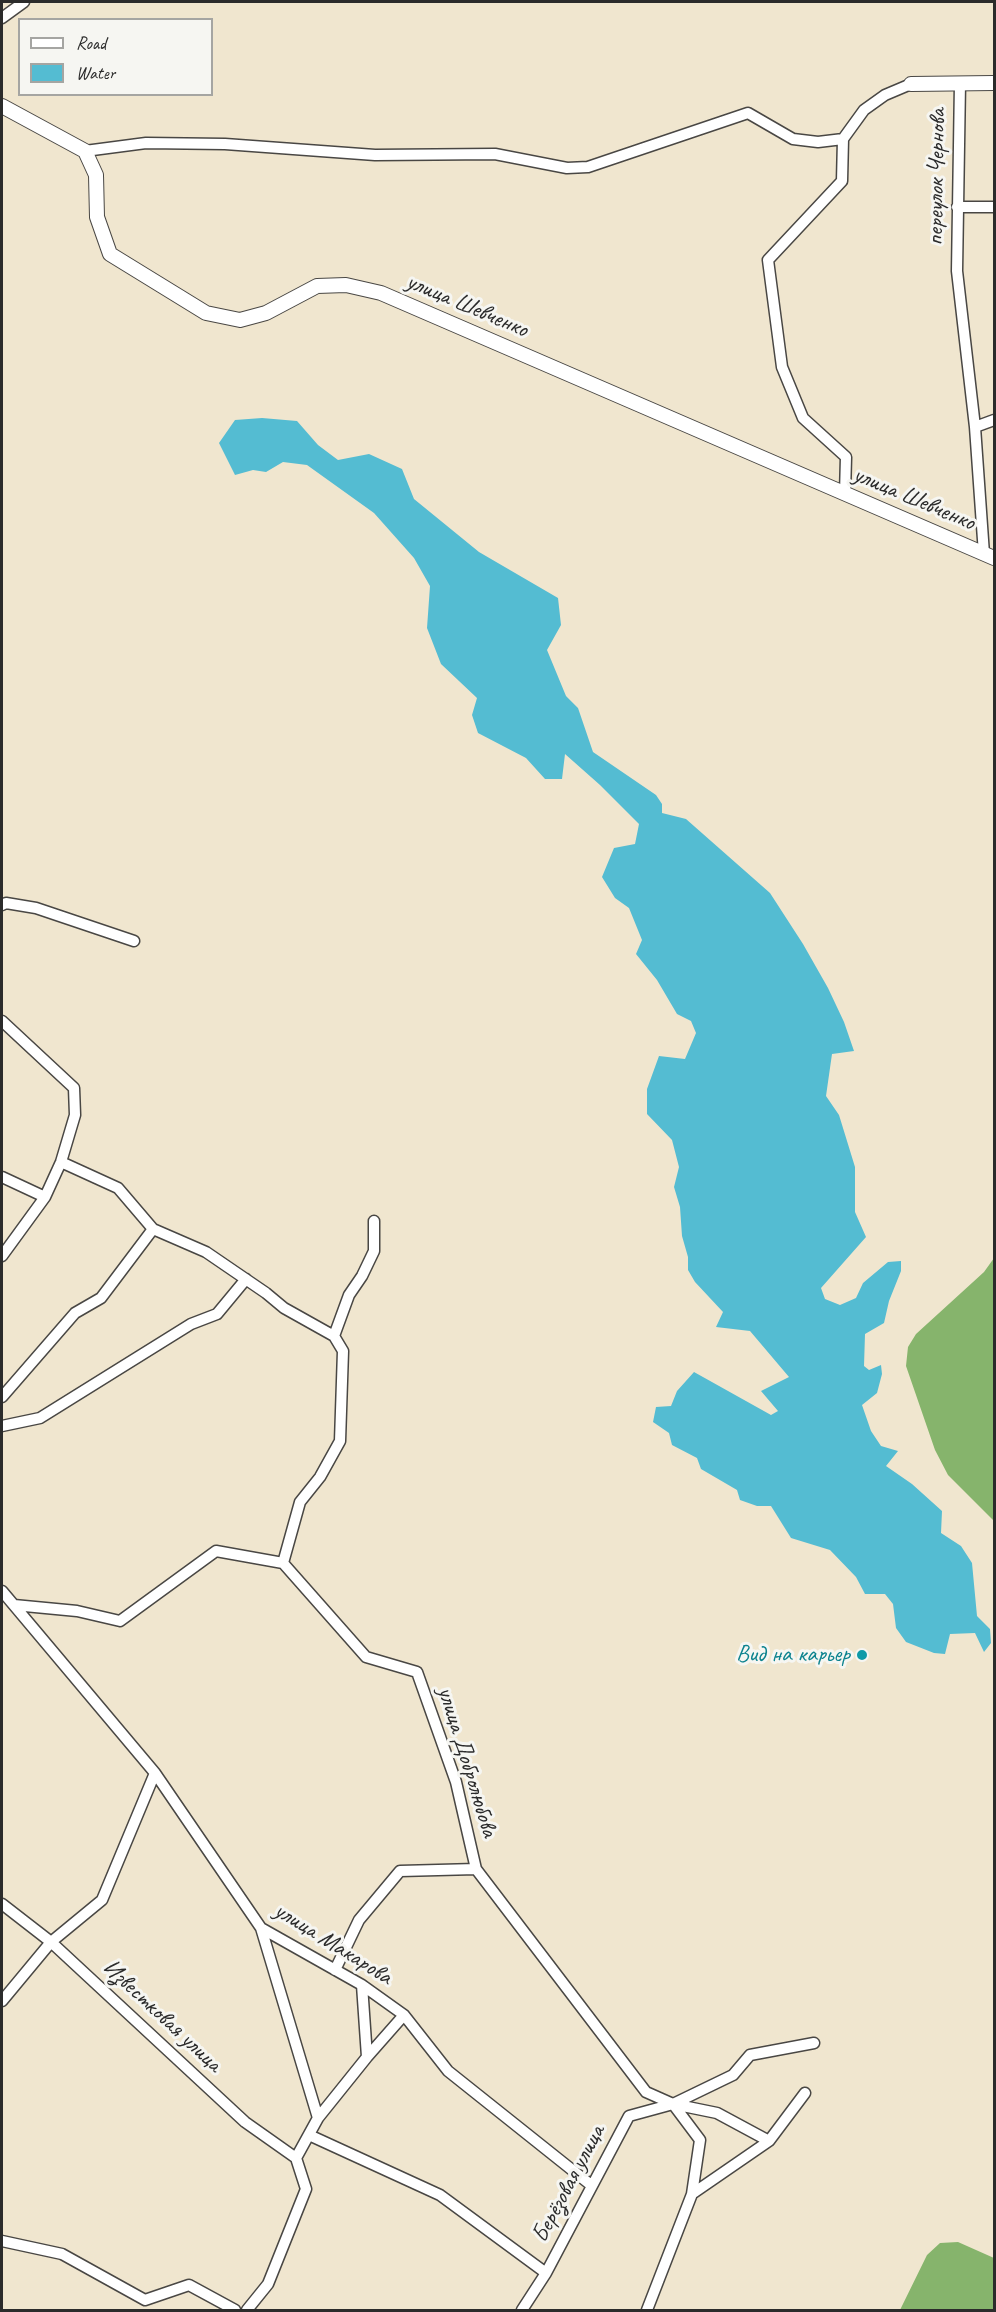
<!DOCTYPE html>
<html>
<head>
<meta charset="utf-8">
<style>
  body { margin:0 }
  #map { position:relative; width:996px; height:2312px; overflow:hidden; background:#f0e6cf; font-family:Caveat,sans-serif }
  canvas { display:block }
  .frame { position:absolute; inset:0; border:3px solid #2b2b2b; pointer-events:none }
  .legend { position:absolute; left:18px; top:18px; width:195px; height:78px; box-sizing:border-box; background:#f6f6f2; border:2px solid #a5a5a2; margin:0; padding:8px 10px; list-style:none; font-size:18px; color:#2b2b2b }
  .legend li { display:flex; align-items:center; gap:12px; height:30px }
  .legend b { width:30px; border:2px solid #a5a5a2 }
</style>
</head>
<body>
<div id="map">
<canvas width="996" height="2312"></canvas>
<div class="frame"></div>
<ul class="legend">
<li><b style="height:8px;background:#fff"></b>Road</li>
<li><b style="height:16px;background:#54bcd2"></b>Water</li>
</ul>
</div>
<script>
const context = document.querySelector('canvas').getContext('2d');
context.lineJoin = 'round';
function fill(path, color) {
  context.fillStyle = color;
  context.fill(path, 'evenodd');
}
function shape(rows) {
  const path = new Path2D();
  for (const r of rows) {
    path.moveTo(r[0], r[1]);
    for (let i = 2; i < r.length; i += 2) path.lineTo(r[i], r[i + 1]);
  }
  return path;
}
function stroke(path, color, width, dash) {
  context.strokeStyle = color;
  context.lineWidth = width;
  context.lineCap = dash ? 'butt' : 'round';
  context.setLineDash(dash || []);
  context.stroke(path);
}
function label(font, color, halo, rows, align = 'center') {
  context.font = font + ' Caveat,sans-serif';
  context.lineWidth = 6;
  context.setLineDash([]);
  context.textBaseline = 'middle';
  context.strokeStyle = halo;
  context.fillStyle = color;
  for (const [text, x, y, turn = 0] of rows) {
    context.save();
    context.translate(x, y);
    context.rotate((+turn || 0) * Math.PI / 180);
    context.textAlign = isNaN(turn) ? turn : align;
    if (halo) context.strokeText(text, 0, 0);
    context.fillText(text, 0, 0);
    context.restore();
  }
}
fill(shape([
  [994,1258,994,1521,948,1475,935,1450,906,1366,908,1347,916,1334,984,1272],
  [958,2242,994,2258,994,2310,900,2310,927,2255,940,2243]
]), '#86b46c');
fill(shape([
  [262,418,297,421,318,445,338,460,369,454,402,469,414,499,479,552,558,598,561,625,547,650,566,696,578,708,593,752,656,795,662,804,662,813,686,819,770,893,803,944,828,988,844,1022,854,1051,832,1054,826,1096,839,1115,855,1167,855,1212,866,1237,821,1288,825,1299,840,1305,856,1298,863,1283,888,1262,901,1261,901,1271,889,1301,884,1323,865,1334,864,1366,869,1370,881,1365,882,1374,877,1393,862,1405,871,1431,881,1446,898,1451,886,1466,912,1484,942,1511,941,1533,961,1546,972,1563,977,1616,990,1629,991,1643,984,1652,975,1633,950,1634,945,1654,934,1653,906,1642,896,1628,893,1604,885,1594,865,1594,856,1577,830,1550,791,1538,771,1506,757,1506,740,1500,737,1490,701,1469,697,1458,672,1445,669,1433,653,1422,656,1407,671,1406,677,1391,694,1372,771,1415,778,1411,761,1391,789,1377,750,1331,716,1327,723,1312,695,1282,688,1270,688,1257,682,1236,680,1207,674,1187,679,1167,672,1140,647,1114,647,1089,659,1056,685,1059,696,1033,691,1021,677,1014,657,980,636,954,642,940,629,908,615,898,602,877,614,848,635,844,639,824,600,785,565,754,562,779,545,779,526,758,478,733,472,715,477,698,441,664,427,628,430,586,414,558,374,513,307,465,283,462,266,472,253,470,235,475,219,443,235,420]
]), '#54bcd2');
const minor = shape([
  [2,18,24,2],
  [960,83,957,271,975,427,984,554],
  [85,151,146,143,225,144,375,155,495,154,567,168,588,167,748,113,793,139,818,142,843,139],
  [957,207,994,207],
  [975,427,994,420],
  [845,494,846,457,803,418,782,367,768,260,842,181,843,139,864,110,885,95,911,84],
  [2,905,6,903,36,908,134,941],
  [2,1021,74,1088,75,1115,61,1162,45,1197,2,1256],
  [61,1162,118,1188,153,1229,206,1252,266,1293,284,1308,334,1336,343,1351,340,1441,320,1477,300,1502,283,1563,366,1657,417,1672,456,1782,476,1869,646,2092,673,2104,717,2113,769,2141],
  [2,1177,45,1197],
  [334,1336,349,1295,362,1276,374,1251,374,1221],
  [2,1397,75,1313,101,1298,153,1229],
  [2,1426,40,1418,191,1324,217,1314,246,1279],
  [2,1591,155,1773,261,1928,362,1985,404,2015,448,2071,591,2185],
  [14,1605,77,1611,120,1621,216,1551,283,1563],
  [2,1904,51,1942,245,2122,296,2158],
  [335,1970,359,1920,400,1871,476,1869],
  [362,1985,367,2057],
  [2,2001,51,1942,102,1900,155,1773],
  [318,2118,367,2057,404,2015],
  [309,2135,440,2195,546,2273],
  [692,2194,769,2141,805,2093],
  [2,2241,62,2254,145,2300,189,2285,235,2310],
  [247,2310,268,2284,306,2189,296,2158,318,2118,261,1928],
  [522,2310,546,2273,629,2116,673,2104,733,2075,750,2055,814,2043],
  [647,2310,692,2194,700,2140,673,2104]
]);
const tertiary = shape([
  [911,84,994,83],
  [2,106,85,151,96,175,97,217,110,254,206,313,240,320,266,313,317,286,346,285,381,293,994,558]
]);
stroke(minor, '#494744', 13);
stroke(tertiary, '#494744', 16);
stroke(minor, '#fff', 10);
stroke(tertiary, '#fff', 14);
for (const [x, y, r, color] of [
  [862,1655,6,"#0f9aa8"]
]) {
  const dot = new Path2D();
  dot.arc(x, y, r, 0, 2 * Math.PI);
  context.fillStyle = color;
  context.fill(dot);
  stroke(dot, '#f6f6f2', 2);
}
label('24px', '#2b2b2b', '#f6f6f2', [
  ["переулок Чернова",937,177,-89],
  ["улица Шевченко",467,306,23],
  ["улица Шевченко",914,499,23],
  ["улица Добролюбова",467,1762,73],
  ["улица Макарова",333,1944,32],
  ["Известковая улица",162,2016,43],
  ["Берёзовая улица",569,2184,-62]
]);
label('24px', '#0d838f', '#f6f6f2', [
  ["Вид на карьер",850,1655]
], 'right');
</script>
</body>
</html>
